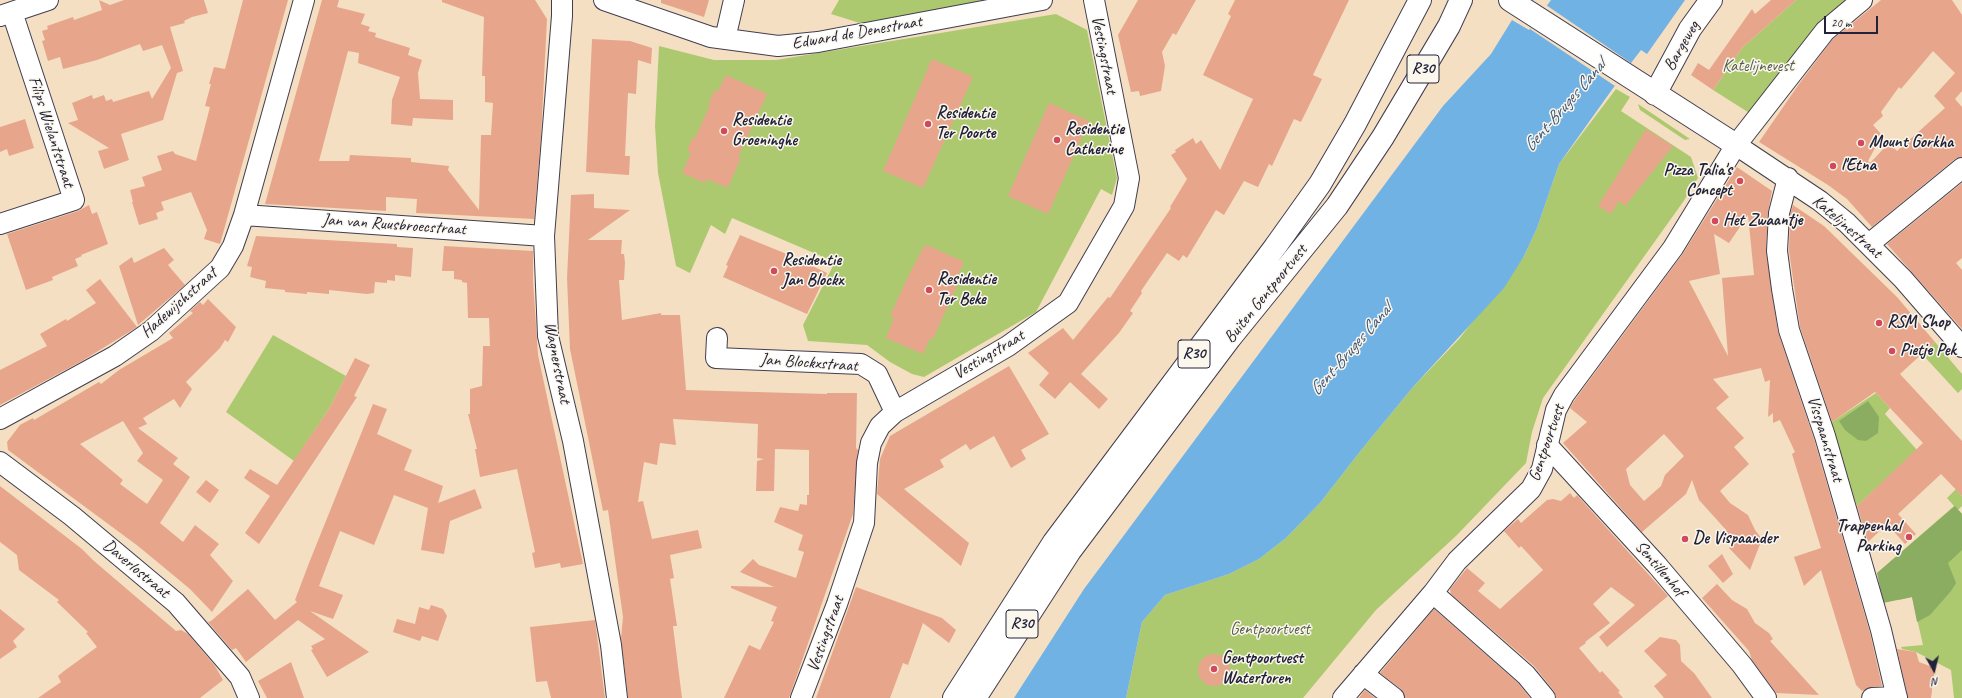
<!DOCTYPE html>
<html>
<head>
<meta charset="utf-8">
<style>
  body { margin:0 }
  #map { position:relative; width:1962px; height:698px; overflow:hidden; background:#f4dfc2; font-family:Caveat,sans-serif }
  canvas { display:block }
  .north { position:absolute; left:1914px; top:650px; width:40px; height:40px; -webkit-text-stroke:3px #fbf7ec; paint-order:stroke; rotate:172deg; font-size:11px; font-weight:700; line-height:16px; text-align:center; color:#22223b }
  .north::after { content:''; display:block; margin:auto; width:14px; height:18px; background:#22223b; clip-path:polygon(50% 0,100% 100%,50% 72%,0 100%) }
  .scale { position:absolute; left:1824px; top:16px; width:54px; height:18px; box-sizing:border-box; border:2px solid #22223b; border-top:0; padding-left:5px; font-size:12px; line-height:14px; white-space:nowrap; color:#22223b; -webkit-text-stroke:3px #fbf7ec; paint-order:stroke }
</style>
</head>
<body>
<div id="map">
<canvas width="1962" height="698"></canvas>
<div class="north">N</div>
<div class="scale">20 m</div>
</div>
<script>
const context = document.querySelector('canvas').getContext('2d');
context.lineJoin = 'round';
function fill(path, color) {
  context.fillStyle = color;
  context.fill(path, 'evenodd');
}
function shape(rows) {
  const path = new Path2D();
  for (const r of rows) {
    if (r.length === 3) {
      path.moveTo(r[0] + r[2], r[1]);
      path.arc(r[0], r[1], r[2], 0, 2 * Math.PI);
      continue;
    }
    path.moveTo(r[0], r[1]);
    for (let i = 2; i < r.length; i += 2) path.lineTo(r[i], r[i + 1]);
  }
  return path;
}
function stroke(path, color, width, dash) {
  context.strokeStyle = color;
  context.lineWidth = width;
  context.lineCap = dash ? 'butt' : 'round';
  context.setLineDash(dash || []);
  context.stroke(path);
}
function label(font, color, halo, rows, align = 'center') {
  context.font = font + ' Caveat,sans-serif';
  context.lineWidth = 3;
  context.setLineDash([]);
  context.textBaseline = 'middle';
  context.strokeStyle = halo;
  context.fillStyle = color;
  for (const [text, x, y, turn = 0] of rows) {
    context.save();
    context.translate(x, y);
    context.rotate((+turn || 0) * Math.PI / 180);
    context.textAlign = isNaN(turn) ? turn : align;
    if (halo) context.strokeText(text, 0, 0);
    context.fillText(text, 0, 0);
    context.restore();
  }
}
fill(shape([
  [839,0,987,0,863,24,831,14],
  [1796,0,1855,0,1751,114,1713,90,1742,48],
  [1056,14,1087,30,1117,178,1112,195,1101,189,1036,312,924,377,912,374,890,362,867,345,808,341,803,325,835,262,732,218,725,234,711,225,690,273,676,266,658,173,655,126,659,46,714,60,776,60],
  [1616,89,1630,97,1621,111,1691,157,1698,178,1683,202,1543,398,1532,432,1526,463,1457,535,1376,610,1303,698,1126,698,1142,622,1165,595,1229,574,1259,559,1286,538,1320,503,1362,449,1413,387,1459,339,1524,256,1537,228,1559,164],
  [1638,104,1690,139,1685,140,1640,110],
  [273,335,346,376,329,409,294,461,226,412],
  [1935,342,1962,374,1962,389,1958,393,1922,354],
  [1876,393,1890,408,1885,414,1917,450,1857,506,1829,424],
  [1956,489,1962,496,1962,506,1958,510,1962,514,1962,698,1954,698,1951,670,1916,652,1902,649,1901,647,1923,645,1912,597,1899,600,1877,573,1954,506,1947,498]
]), '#adc96f');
fill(shape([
  [1868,401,1879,417,1878,433,1866,441,1858,440,1845,430,1839,421],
  [1955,506,1962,514,1962,550,1948,563,1956,583,1951,591,1930,615,1917,622,1912,597,1883,603,1877,573]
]), '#8aad62');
fill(shape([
  [1551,0,1685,0,1647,54,1641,50,1631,63,1559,164,1537,228,1524,256,1504,288,1413,387,1362,449,1320,503,1286,538,1259,559,1229,574,1165,595,1142,622,1126,698,1014,698,1084,589,1443,106,1491,54,1512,20,1529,30]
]), '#71b2e5');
fill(shape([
  [1546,5,1631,63,1615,86,1530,29]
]), '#f4dfc2');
fill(shape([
  [99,0,110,5,124,0,204,0,208,13,192,17,184,21,185,23,170,27,183,71,177,73,163,120,121,134,129,160,104,169,98,151,109,148,68,123,78,120,72,103,92,95,93,99,104,95,106,101,112,99,113,102,149,91,152,99,171,68,162,45,143,51,140,44,97,60,63,69,60,57,48,61,42,41,45,40,42,31,48,29,47,26,73,17,74,20,102,10],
  [243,0,288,0,220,244,204,239,207,230,191,192,161,202,164,210,156,213,158,219,139,225,132,202,133,202,130,190,145,186,142,177,162,170,157,156,173,151,175,154,196,161,210,107,205,106,211,84,209,84,214,67,225,69],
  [322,0,339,0,337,7,365,14,361,24,370,27,368,31,376,33,375,37,410,48,408,55,422,60,418,73,420,99,453,100,453,120,413,118,412,126,391,124,392,100,400,77,358,63,359,53,348,51,319,161,349,161,350,155,411,158,411,162,449,166,448,170,479,210,481,135,491,135,493,103,485,102,485,76,482,76,484,17,442,2,442,0,535,0,547,19,541,137,534,219,416,213,417,199,386,197,386,211,265,204],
  [661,0,709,0,704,17,661,3],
  [1138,0,1196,0,1176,35,1173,33,1162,52,1165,66,1161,91,1140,96,1139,91,1131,92,1118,35],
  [1235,0,1349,0,1313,75,1322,79,1301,122,1294,119,1272,166,1269,164,1258,187,1244,181,1224,215,1216,210,1187,258,1183,255,1179,261,1167,253,1141,291,1142,293,1130,311,1133,313,1119,333,1081,374,1108,399,1099,409,1070,382,1055,399,1039,385,1049,373,1028,353,1063,328,1073,340,1108,297,1110,298,1171,208,1170,207,1187,179,1171,155,1176,152,1175,150,1193,138,1196,144,1201,140,1220,170,1253,99,1203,75,1231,16,1228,14],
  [1771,0,1796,0,1742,48,1713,90,1691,75,1698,63,1709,70,1752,9,1755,14],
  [1881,0,1952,0,1962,15,1962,91,1955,99,1962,107,1962,157,1955,159,1872,227,1847,199,1828,185,1759,142,1799,84,1832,40],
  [1933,51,1955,73,1934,96,1945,108,1897,151,1889,143,1870,163,1868,161,1882,135,1873,125,1883,116,1881,112,1899,87,1901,89],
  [592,39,630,41,652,48,651,64,638,60,636,94,628,93,625,156,630,156,629,175,586,172],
  [932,59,973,77,923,188,883,171],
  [726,75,767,94,738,157,741,158,728,187,726,187,707,179,705,183,682,173,691,153,687,150,693,137,695,138,710,105,708,104,714,91,718,91],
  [1049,103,1089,121,1048,214,1008,196],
  [25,119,34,148,9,156,7,149,0,152,0,127],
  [1646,129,1673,146,1625,206,1619,201,1611,214,1598,206],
  [1737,167,1772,191,1768,212,1766,251,1778,332,1814,439,1870,633,1882,686,1871,687,1862,691,1856,685,1821,570,1804,586,1794,557,1821,548,1792,454,1795,452,1780,420,1773,423,1773,413,1768,417,1770,380,1765,382,1761,368,1713,379,1729,397,1716,408,1744,438,1734,447,1749,464,1720,491,1730,503,1748,515,1755,530,1762,539,1750,570,1729,548,1734,543,1729,539,1727,531,1699,500,1692,480,1686,494,1642,532,1563,443,1587,422,1570,408,1574,401,1682,255],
  [1748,215,1754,275,1722,278,1728,356,1689,281,1720,274,1714,234,1729,243],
  [1664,434,1684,456,1665,475,1661,486,1644,501,1630,485,1626,469],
  [1962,183,1962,258,1956,263,1962,270,1962,329,1887,244],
  [594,194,594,208,630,210,588,240,622,240,621,254,624,254,625,263,624,280,619,280,622,320,661,313,661,315,680,315,686,390,827,394,827,393,857,393,856,448,858,450,853,514,789,698,724,698,749,645,760,650,774,622,771,621,777,607,731,588,731,586,774,587,740,572,753,559,759,565,796,578,804,552,798,550,803,535,774,522,780,507,798,511,800,504,807,505,807,495,809,495,809,450,775,449,774,491,756,491,757,461,764,459,757,458,758,424,673,419,676,445,660,443,657,465,644,462,638,502,643,501,652,539,698,530,702,548,670,555,674,578,670,579,677,626,673,626,682,698,628,698,621,638,623,617,608,510,603,511,570,349,567,278,571,195],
  [89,205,92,214,97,212,108,244,81,255,82,256,75,259,78,266,52,277,53,280,26,290,7,234,78,211],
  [1793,205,1824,226,1897,297,1935,342,1900,374,1962,441,1962,496,1941,474,1898,514,1916,534,1905,544,1887,524,1868,542,1857,506,1923,443,1875,392,1832,422,1800,327,1789,251,1790,215],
  [740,235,794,257,827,273,807,314,723,277,728,266,726,265],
  [256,236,397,244,397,247,413,248,411,277,395,275,395,281,387,280,387,283,375,282,374,293,367,294,329,290,329,294,307,292,307,294,285,292,285,290,265,288,266,281,250,277,252,267,247,266],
  [927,245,964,262,957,277,960,279,933,339,930,338,923,354,886,338,894,318,890,316,907,279,924,246,926,247],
  [444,246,533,251,533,280,538,355,583,564,561,568,560,563,535,568,532,553,535,552,517,469,480,477,475,449,477,449,468,414,470,414,470,389,482,386,483,346,490,346,489,318,468,318,467,283,462,282,462,280,454,279,454,271,442,271],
  [164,248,174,260,168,265,185,285,138,325,119,266,132,257,134,263],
  [100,279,137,327,82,361,0,405,0,370,47,346,40,334,66,319,67,321,96,303,86,290],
  [208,299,236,327,228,342,225,340,220,348,186,382,192,389,180,408,174,399,143,418,147,424,138,428,178,458,173,464,190,477,160,523,183,542,195,525,219,544,210,555,233,581,212,612,190,589,138,546,8,450,7,442,20,425,33,418,34,420,99,382,101,384,119,370,173,338,169,333,193,313,190,311,200,302,203,305],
  [123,421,143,453,137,461,163,480,147,504,120,484,123,480,80,444],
  [355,358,370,365,354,396,357,397,259,544,245,533,270,496,244,478,250,469,277,485,329,409],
  [1009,366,1049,434,1021,450,1026,459,1011,468,994,436,970,450,966,444,940,460,944,467,904,489,969,543,961,566,877,494,880,459,890,436],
  [373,404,387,409,377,434,412,450,404,470,443,486,438,503,475,489,482,508,450,521,444,554,421,550,428,508,394,495,374,545,340,531,319,586,343,595,333,619,310,611,369,652,327,677,311,650,313,649,311,646,325,639,298,620,246,662,236,648,232,650,208,622,211,621,248,589,275,620,297,602,295,600,309,563],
  [206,480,219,490,210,503,196,492],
  [0,486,82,549,94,561,176,631,181,630,188,634,215,666,223,680,200,698,38,698,61,682,58,676,64,671,97,647,86,633,88,632,57,602,59,600,19,570,17,555,0,542],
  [1570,493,1574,498,1577,495,1668,596,1607,647,1599,637,1635,605,1611,587,1593,604,1610,623,1585,642,1586,643,1579,648,1600,673,1602,671,1620,691,1618,692,1623,698,1556,698,1554,691,1534,666,1451,594,1450,589,1467,568,1485,583,1478,591,1500,609,1543,570,1521,546,1519,548,1504,531,1518,519,1521,523,1547,500,1553,499,1561,501],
  [1722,554,1733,574,1723,583,1708,566],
  [1717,584,1732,600,1747,609,1755,623,1769,633,1773,639,1770,641,1819,695,1776,693,1752,660,1749,651,1702,598],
  [856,587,942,618,956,630,949,643,923,623,908,665,903,663,890,698,816,698],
  [431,605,443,609,447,616,438,641,422,636,420,641,393,632,397,619,415,624,419,607,429,610],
  [0,609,25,629,13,641,17,647,0,659],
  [1434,609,1518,683,1530,698,1405,698,1401,689,1380,673],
  [595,620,605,698,551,698,547,681,536,682,530,627],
  [1660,637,1676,640,1680,645,1681,661,1694,673,1712,698,1664,698,1654,686,1667,675,1644,651],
  [1897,649,1916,652,1919,662,1935,668,1931,698,1908,698],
  [1214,670,16],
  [291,662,304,698,267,698,258,681],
  [1365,690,1375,698,1359,698]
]), '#e7a68b');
const street = shape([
  [562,0,562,16,544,236,548,336,573,441,611,645,617,698],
  [604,0,711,37,778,46,818,42,1042,0],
  [0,16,48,0],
  [725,39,734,0],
  [1736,145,1820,201,1847,223,1903,279,1962,347],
  [1788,178,1779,213,1777,251,1782,289,1789,330,1825,436,1881,630,1897,698],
  [244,215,544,236],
  [0,224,74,200,12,12],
  [1869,244,1962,168],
  [717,338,716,358,861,364,877,374,895,412],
  [0,419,115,356,151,331,220,268,233,246,244,215,304,0],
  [1547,445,1657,565,1742,665,1766,698],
  [0,462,72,516,176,603,240,677,249,698],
  [1433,593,1526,675,1545,698],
  [1363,674,1394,698],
  [801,698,837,604,864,523,867,463,871,443,880,426,895,412,1008,346,1068,303,1124,206,1129,178,1094,0],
  [1343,698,1433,593,1457,561,1531,489,1542,469,1556,410,1564,395,1673,248,1736,145,1825,31,1862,0],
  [1872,698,1897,697]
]);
const secondary = shape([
  [1510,0,1736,145],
  [1655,94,1690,29,1711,0]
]);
const primary = shape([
  [954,698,1054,542,1275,247,1320,184,1355,124,1420,0],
  [975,698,1070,551,1230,338,1337,206,1383,137,1449,26,1461,0]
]);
stroke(street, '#423e4f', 22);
stroke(secondary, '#423e4f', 24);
stroke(primary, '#423e4f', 24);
stroke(street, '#fff', 20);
stroke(secondary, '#fff', 22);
stroke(primary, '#fff', 22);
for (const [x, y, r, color] of [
  [928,124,4,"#d1495b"],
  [724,131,4,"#d1495b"],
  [1057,140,4,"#d1495b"],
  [1861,143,4,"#d1495b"],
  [1833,166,4,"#d1495b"],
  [1740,181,4,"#d1495b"],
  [1715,221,4,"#d1495b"],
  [774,271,4,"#d1495b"],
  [929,290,4,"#d1495b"],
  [1879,323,4,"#d1495b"],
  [1892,351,4,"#d1495b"],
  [1909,537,4,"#d1495b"],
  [1685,539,4,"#d1495b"],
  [1214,669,4,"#d1495b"]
]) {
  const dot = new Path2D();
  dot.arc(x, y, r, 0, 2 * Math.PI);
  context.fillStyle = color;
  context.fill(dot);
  stroke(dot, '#fbf7ec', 1.5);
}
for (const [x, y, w] of [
  [1423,69,32],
  [1194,354,32],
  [1022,624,32]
]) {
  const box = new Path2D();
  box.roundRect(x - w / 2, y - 14, w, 28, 3);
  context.fillStyle = '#fbf7ec';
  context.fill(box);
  stroke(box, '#22223b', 1);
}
label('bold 16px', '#22223b', null, [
  ["R30",1423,69],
  ["R30",1194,354],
  ["R30",1022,624]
]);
label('17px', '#22223b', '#fbf7ec', [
  ["Edward de Denestraat",857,33,-10],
  ["Bargeweg",1682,46,-60],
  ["Vestingstraat",1104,55,79],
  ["Filips Wielantstraat",51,132,72],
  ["Jan van Ruusbroecstraat",394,225,4],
  ["Katelijnestraat",1847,227,41],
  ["Buiten Gentpoortvest",1266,294,-51],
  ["Hadewijchstraat",179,303,-42],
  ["Vestingstraat",989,355,-31],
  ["Wagnerstraat",557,363,79],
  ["Jan Blockxstraat",809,363,4],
  ["Visspaanstraat",1825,439,73],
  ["Gentpoortvest",1547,443,-71],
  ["Daverlostraat",136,569,40],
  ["Sentillenhof",1660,569,49],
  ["Vestingstraat",826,634,-70]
]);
label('17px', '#535c4d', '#fbf7ec', [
  ["Katelijnevest",1758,67],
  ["Gentpoortvest",1270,630]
]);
label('bold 17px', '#22223b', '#fbf7ec', [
  ["Residentie",936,114],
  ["Ter Poorte",936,134],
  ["Residentie",732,121],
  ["Groeninghe",732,141],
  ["Residentie",1065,130],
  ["Catherine",1065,150],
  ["Mount Gorkha",1869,143],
  ["l'Etna",1841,166],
  ["Pizza Talia's",1732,171,"right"],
  ["Concept",1732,191,"right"],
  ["Het Zwaantje",1723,221],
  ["Residentie",782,261],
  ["Jan Blockx",782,281],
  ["Residentie",937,280],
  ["Ter Beke",937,300],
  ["RSM Shop",1887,323],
  ["Pietje Pek",1900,351],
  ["Trappenhal",1901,527,"right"],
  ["Parking",1901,547,"right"],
  ["De Vispaander",1693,539],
  ["Gentpoortvest",1222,659],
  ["Watertoren",1222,679]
], 'left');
label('italic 18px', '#3e5476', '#fbf7ec', [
  ["Gent-Bruges Canal",1565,106,-49],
  ["Gent-Bruges Canal",1351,350,-49]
]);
</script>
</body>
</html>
